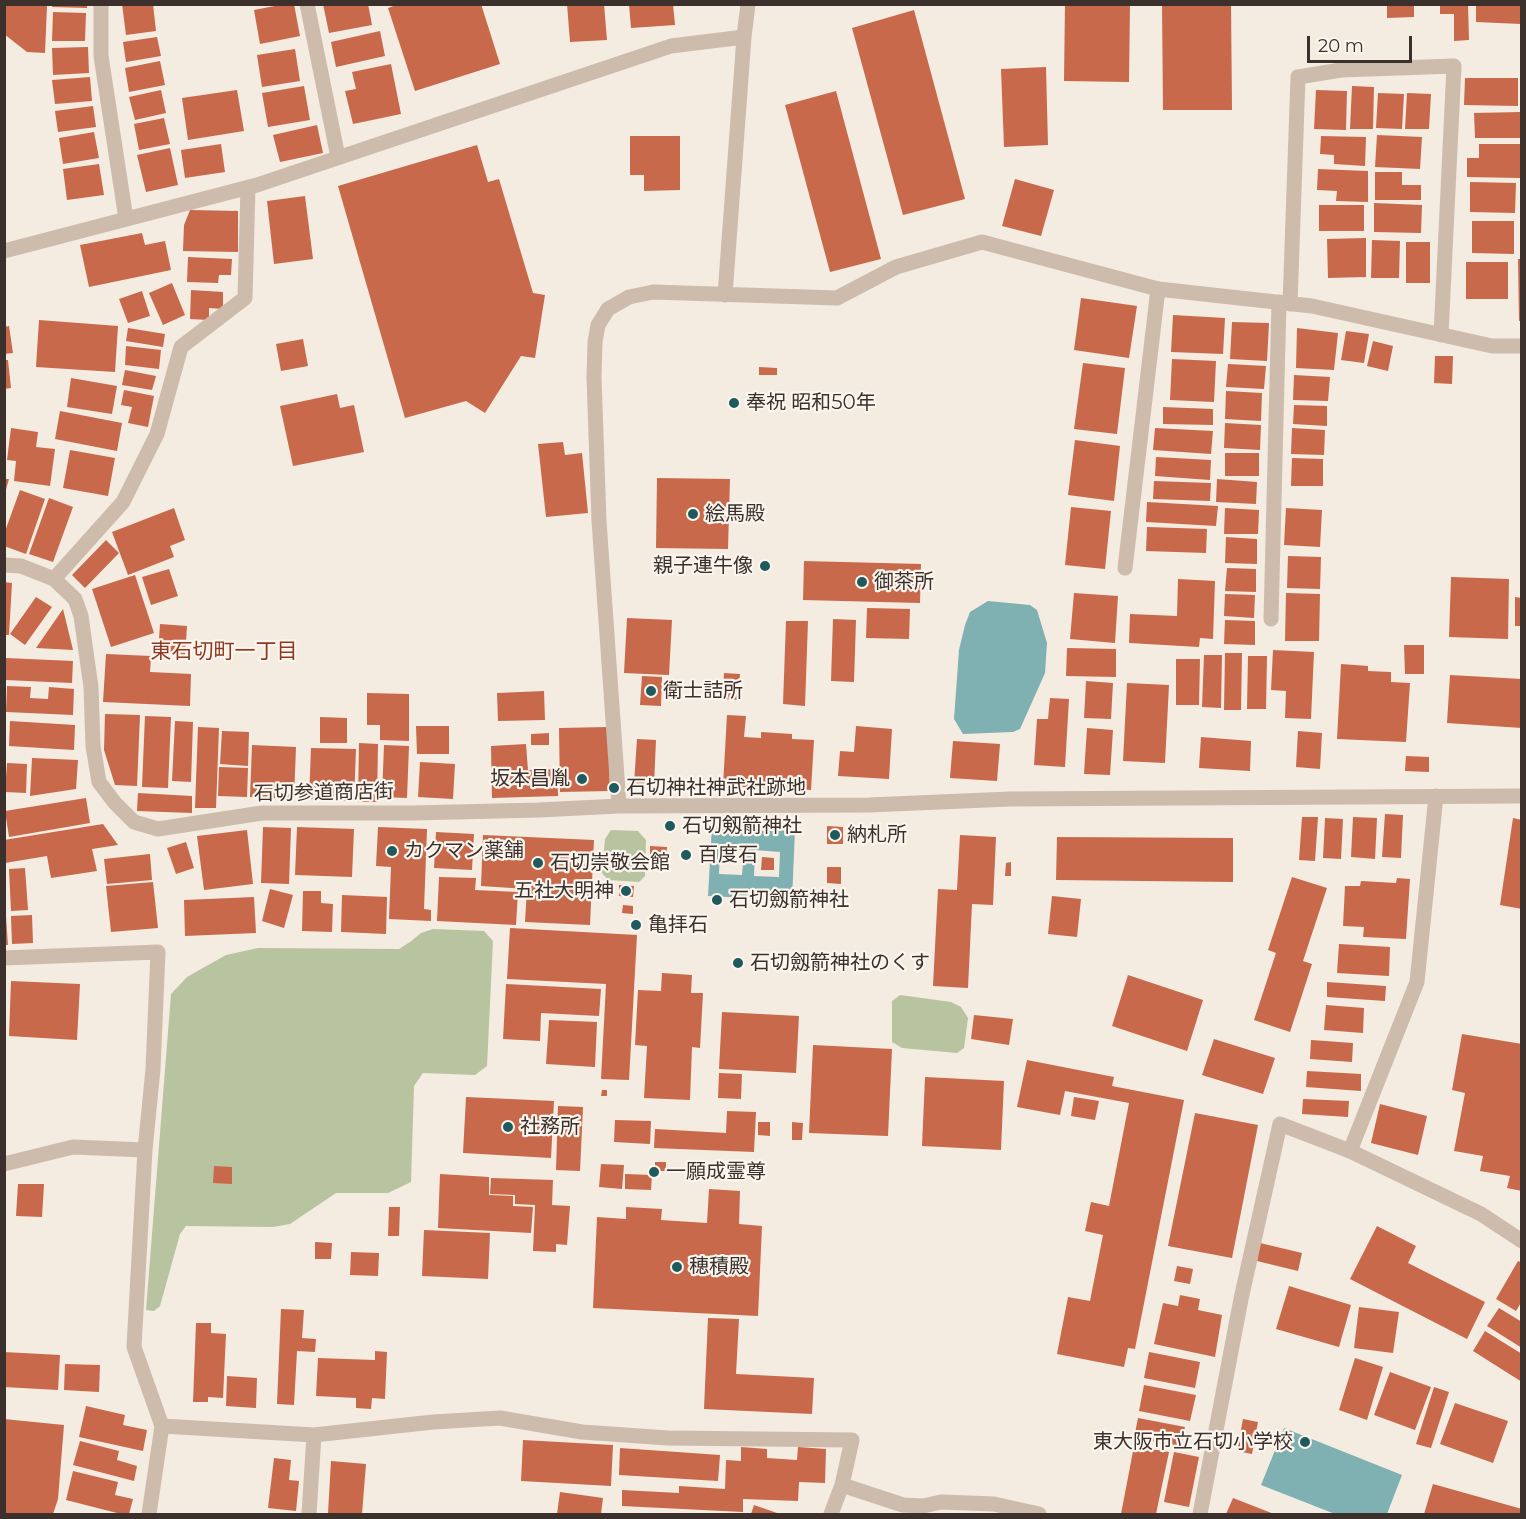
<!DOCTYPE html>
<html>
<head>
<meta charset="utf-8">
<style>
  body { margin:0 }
  #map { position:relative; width:1526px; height:1519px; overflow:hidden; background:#f4ebe1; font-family:Montserrat,sans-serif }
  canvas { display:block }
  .frame { position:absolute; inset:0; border:6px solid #3b302b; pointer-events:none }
  .scale { position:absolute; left:1307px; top:36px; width:105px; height:27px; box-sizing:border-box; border:3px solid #3b302b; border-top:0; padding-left:8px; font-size:18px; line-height:21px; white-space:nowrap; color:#3b302b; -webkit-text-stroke:4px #fbf5ee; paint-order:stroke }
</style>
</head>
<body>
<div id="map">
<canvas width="1526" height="1519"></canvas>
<div class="frame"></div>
<div class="scale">20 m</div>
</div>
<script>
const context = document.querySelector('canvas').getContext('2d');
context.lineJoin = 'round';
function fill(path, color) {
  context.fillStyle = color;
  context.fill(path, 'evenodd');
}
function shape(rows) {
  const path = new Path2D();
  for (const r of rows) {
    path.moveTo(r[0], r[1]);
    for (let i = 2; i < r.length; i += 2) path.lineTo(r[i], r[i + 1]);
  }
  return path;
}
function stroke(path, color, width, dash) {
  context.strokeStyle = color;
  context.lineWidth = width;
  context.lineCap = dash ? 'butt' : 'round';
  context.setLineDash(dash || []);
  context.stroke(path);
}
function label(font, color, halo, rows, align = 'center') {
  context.font = font + ' Montserrat,"Noto Sans JP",sans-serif';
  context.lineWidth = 4.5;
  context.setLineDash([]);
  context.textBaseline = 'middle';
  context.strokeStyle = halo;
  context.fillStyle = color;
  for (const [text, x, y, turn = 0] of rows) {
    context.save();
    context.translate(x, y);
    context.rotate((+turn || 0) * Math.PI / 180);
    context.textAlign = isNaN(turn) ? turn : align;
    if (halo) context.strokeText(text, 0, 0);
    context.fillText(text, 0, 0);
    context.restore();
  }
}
fill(shape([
  [611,830,638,831,646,840,645,876,639,882,608,880,602,873,605,839],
  [433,929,484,931,493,941,487,1066,475,1075,423,1073,414,1086,411,1182,388,1193,336,1193,290,1224,273,1227,186,1226,180,1234,160,1306,154,1311,146,1310,171,994,187,977,226,955,258,948,399,949,410,942,421,933],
  [900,995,951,1002,961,1007,968,1018,964,1048,957,1053,902,1048,892,1042,892,1001]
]), '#b8c4a0');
fill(shape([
  [988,601,1030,605,1037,610,1047,643,1045,673,1020,729,1013,732,963,734,954,719,959,650,965,625,970,612],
  [712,826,795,830,792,900,708,896],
  [720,849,744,850,742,875,719,874],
  [755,850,780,852,779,877,754,876],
  [1284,1428,1402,1475,1387,1514,1335,1514,1261,1485]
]), '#7fb0b2');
fill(shape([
  [4,4,47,6,45,53,27,52,4,34],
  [53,4,87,4,87,8,52,7],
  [122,4,153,4,156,31,126,35],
  [285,4,294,4,300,36,260,44,254,10],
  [323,4,368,4,372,25,329,33],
  [399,4,481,4,500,64,415,91,388,8],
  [567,4,604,4,607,40,570,42],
  [629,4,673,4,675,25,631,28],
  [1065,4,1130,4,1129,82,1064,81],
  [1162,4,1231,4,1232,110,1163,110],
  [1387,4,1414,4,1414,17,1387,18],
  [1440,4,1468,4,1469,40,1454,41,1454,14,1440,14],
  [1476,4,1522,4,1521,24,1476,22],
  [914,10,965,199,903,215,852,28],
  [53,12,86,13,85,41,52,41],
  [380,31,385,56,336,67,331,42],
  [157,37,161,56,126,62,123,42],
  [88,47,89,73,53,75,52,48],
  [295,49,300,81,262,87,257,55],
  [160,61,165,85,129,92,125,68],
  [391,64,401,114,353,124,345,91,356,89,352,72],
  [1046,67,1048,145,1004,147,1001,69],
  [90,77,92,101,55,104,52,80],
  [1465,78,1518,78,1518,106,1464,105],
  [304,86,310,120,268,127,262,93],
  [1352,86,1374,87,1373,129,1350,129],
  [161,90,166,113,135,120,129,97],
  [237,90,244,131,188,140,182,98],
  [1316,90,1347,91,1346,130,1314,129],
  [836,91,881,259,830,272,785,105],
  [1378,93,1404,94,1402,129,1376,128],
  [1407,93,1431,94,1429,129,1405,129],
  [93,106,96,127,58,132,55,111],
  [1521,112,1522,138,1475,138,1474,113],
  [164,118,170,144,139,150,134,124],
  [317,125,323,153,280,162,273,135],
  [94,132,99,158,63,164,59,138],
  [1377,135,1422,137,1420,169,1375,167],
  [630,136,680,136,680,190,644,191,644,175,630,175],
  [1321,136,1366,137,1365,166,1334,164,1334,155,1320,154],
  [221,144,225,172,185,178,181,150],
  [1479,144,1520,144,1520,178,1467,177,1467,158,1479,158],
  [477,145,488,182,499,179,533,293,545,295,535,358,521,356,485,413,466,401,405,418,338,186],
  [170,148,178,185,146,192,137,155],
  [99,164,104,195,67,200,63,169],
  [1318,169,1368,171,1368,202,1336,201,1337,191,1317,190],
  [1375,172,1402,172,1402,185,1421,185,1421,200,1375,200],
  [1015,179,1054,190,1041,236,1002,226],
  [1470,182,1516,183,1515,213,1470,212],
  [305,196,313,259,274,264,267,201],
  [1374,203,1422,205,1421,233,1374,232],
  [1319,205,1364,205,1364,231,1319,231],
  [190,210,238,211,238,252,183,251,184,225],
  [1472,221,1514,221,1514,254,1472,253],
  [142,233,145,245,165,241,171,270,89,287,80,245],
  [1366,238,1366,277,1328,278,1327,239],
  [1372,240,1400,241,1399,278,1371,278],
  [1406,242,1430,242,1430,283,1406,283],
  [188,257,232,259,231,275,219,275,218,283,187,282],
  [1518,259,1522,259,1522,321,1519,321],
  [1466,262,1508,262,1508,299,1466,299],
  [172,283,185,315,163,325,149,293],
  [191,290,223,292,223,309,209,308,209,320,190,319],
  [142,291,150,316,128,323,119,299],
  [1081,298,1137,306,1129,358,1074,350],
  [1173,315,1225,318,1223,354,1171,352],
  [39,320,118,326,115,372,36,367],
  [1232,322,1269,323,1267,361,1230,359],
  [9,326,13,353,4,354,4,327],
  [128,328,165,334,163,347,126,341],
  [1297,328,1338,333,1334,370,1296,368],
  [1346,331,1369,334,1364,363,1341,360],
  [303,339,308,366,281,371,276,344],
  [1373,341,1393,346,1388,371,1367,366],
  [126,346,161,350,159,369,125,365],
  [1435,356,1453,356,1452,384,1434,383],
  [1172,359,1216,361,1214,402,1170,400],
  [4,360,8,360,11,388,4,389],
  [1083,363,1125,368,1117,434,1074,429],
  [1228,364,1266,366,1264,389,1226,387],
  [759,367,777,368,777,375,759,375],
  [125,370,156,376,152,390,122,385],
  [1294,375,1330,377,1328,401,1293,400],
  [71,378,117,386,112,414,67,407],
  [124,390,154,396,148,427,128,423,132,407,121,405],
  [1226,391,1262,393,1261,421,1225,419],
  [337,394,340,408,354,405,364,452,293,466,280,406],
  [1294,405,1327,406,1327,426,1293,424],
  [1163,407,1213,409,1213,425,1163,424],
  [60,411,122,423,117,451,55,439],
  [1225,423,1261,425,1260,450,1224,448],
  [11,428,38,432,36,447,55,449,50,486,14,481,16,461,7,460],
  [1155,428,1213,431,1211,454,1153,450],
  [1292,428,1325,430,1324,455,1291,454],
  [1075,440,1120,446,1114,501,1068,495],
  [563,442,565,455,582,453,588,513,546,517,538,444],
  [70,450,115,458,108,496,63,488],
  [1225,453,1259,453,1259,476,1225,476],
  [1156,457,1211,460,1210,480,1155,476],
  [1292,458,1323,459,1323,486,1291,486],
  [657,478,730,479,728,549,656,548],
  [4,479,9,479,5,493,4,493],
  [1217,479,1257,482,1256,504,1216,502],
  [1154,481,1211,483,1210,501,1153,499],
  [20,490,45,499,26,554,4,546,4,534],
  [49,498,73,507,53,562,29,554],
  [1147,502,1218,506,1216,526,1146,522],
  [1071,507,1111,511,1105,569,1065,565],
  [174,508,185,540,170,546,174,557,128,575,112,532],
  [1225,508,1259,510,1258,534,1224,534],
  [1286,508,1322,510,1320,547,1284,545],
  [1147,527,1207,529,1206,553,1146,551],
  [1226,537,1257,539,1257,564,1225,563],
  [106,540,119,553,85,588,72,575],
  [1288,556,1321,557,1320,589,1287,588],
  [804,561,921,564,920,603,803,600],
  [1227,568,1256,569,1256,592,1225,591],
  [169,569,178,596,151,605,142,577],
  [135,575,154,633,111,647,92,589],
  [1451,577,1509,579,1508,639,1449,637],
  [1178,579,1215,581,1213,639,1200,638,1199,647,1129,643,1130,614,1177,616],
  [4,582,12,583,9,635,4,635],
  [1074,593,1118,596,1115,643,1070,639],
  [1286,593,1320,594,1319,641,1285,641],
  [1225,594,1255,595,1254,618,1224,616],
  [36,597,52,607,25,645,10,634],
  [1515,597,1522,598,1522,626,1515,626],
  [867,608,910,609,909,639,866,638],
  [63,609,73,650,36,648],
  [627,618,672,620,669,675,624,673],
  [833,619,856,620,854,682,831,681],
  [1225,620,1255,621,1255,645,1224,644],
  [786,621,808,621,805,706,783,704],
  [160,624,187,626,185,656,158,654],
  [1404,645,1424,645,1424,674,1405,674],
  [1067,648,1116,649,1116,677,1066,676],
  [1273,650,1314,652,1311,719,1285,718,1286,691,1271,690],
  [1225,653,1242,653,1241,710,1224,710],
  [106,654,151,656,150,672,191,674,190,706,103,702],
  [1204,655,1222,655,1221,708,1202,707],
  [1248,656,1267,656,1266,709,1247,709],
  [6,658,73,661,72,683,5,680],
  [1176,659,1200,659,1199,705,1176,705],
  [1341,664,1368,666,1368,671,1391,672,1391,682,1410,683,1406,742,1337,739],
  [724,673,740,674,738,700,723,699],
  [1450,675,1522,679,1522,728,1447,723],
  [642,676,662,677,661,706,640,705],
  [1086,681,1113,683,1111,719,1084,718],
  [1127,683,1169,685,1165,763,1123,761],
  [7,686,31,687,30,698,48,699,49,687,74,689,73,715,6,712],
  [544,691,545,720,498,721,497,693],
  [367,693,409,694,409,741,380,740,380,725,367,725],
  [1050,698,1069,699,1065,767,1034,765,1037,719,1048,719],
  [105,714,140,715,137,786,115,785,104,750],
  [727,715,746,716,744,737,761,738,761,732,792,734,792,739,814,740,811,790,723,786],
  [145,716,171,717,168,788,142,787],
  [320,717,347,718,347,743,320,743],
  [10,721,75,725,74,750,9,746],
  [175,721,193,722,191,782,172,781],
  [416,726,449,726,449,754,417,754],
  [856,726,892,729,889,779,838,776,840,751,854,752],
  [198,727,219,728,216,808,195,808],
  [608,727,610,791,560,792,559,728],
  [1087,728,1113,730,1110,775,1084,774],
  [222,731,249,732,248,766,220,764],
  [1298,731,1322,733,1320,769,1296,767],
  [549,733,549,745,531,745,531,734],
  [1201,737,1251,741,1250,771,1199,768],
  [637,739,656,740,654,785,634,784],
  [953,741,1000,744,997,781,950,778],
  [359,743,378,744,377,802,358,802],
  [526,744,528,770,557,769,558,796,492,798,491,746],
  [252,745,296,747,294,799,250,797],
  [384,745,409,746,407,798,382,797],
  [311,748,356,749,354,801,309,799],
  [1406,756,1429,757,1429,772,1405,771],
  [32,758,78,760,76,789,30,796],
  [420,762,455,764,453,799,418,797],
  [7,763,27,764,26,793,5,792],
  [219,767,248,768,247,797,218,796],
  [138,793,192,796,192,813,137,811],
  [86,798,90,823,9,837,5,811],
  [1385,814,1403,815,1401,858,1382,857],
  [1302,817,1318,817,1315,861,1299,860],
  [1353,817,1377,818,1375,859,1351,857],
  [1325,818,1343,819,1341,859,1323,858],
  [1513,818,1522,820,1522,909,1500,905],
  [103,824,118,845,92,849,97,871,51,878,47,856,5,863,4,840],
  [827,826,843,827,843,844,827,844],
  [263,827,291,828,289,884,261,883],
  [297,827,354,829,352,877,295,875],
  [378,827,427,829,424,909,431,910,431,921,389,919,391,867,376,866],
  [247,830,253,884,204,890,197,836],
  [436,832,474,834,472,870,434,868],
  [483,835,594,840,590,925,525,922,527,889,481,886],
  [960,835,996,837,993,905,972,904,968,988,933,986,938,889,957,890],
  [1057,837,1233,838,1233,882,1056,880],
  [186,842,194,868,176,874,167,848],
  [650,846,667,847,666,863,650,863],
  [150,854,152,880,107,884,104,859],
  [762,857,774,858,774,870,761,870],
  [1011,862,1011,876,1005,876,1006,863],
  [827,867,841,867,841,884,827,883],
  [25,868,28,910,11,911,9,869],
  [439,877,476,878,475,890,518,892,516,925,437,921],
  [1292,877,1327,888,1303,961,1312,964,1290,1032,1254,1020,1276,953,1268,950],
  [1397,878,1410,879,1406,939,1363,937,1364,927,1343,926,1345,886,1360,886,1361,881,1396,883],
  [153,882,158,928,111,932,106,886],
  [619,885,634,886,633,897,619,896],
  [270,889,293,895,284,928,262,921],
  [303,891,321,891,321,903,333,904,332,932,302,931],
  [342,895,387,897,386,934,341,932],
  [1052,896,1081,899,1077,937,1048,934],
  [254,897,256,933,185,936,184,900],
  [623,905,633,906,633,914,622,913],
  [32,915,33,943,12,944,11,916],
  [4,917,6,917,8,945,4,945],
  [510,928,637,935,629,1080,601,1079,606,984,507,979],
  [1339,944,1390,947,1389,976,1337,973],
  [662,973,692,975,691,993,703,993,700,1048,692,1047,690,1100,644,1098,647,1046,635,1045,638,990,661,991],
  [1128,975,1203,1000,1187,1051,1112,1026],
  [11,981,80,984,77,1040,9,1036],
  [1327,982,1386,986,1385,1001,1327,997],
  [506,984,601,989,599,1016,541,1013,540,1041,503,1039],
  [1326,1005,1364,1008,1363,1033,1324,1030],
  [722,1012,799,1016,796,1073,719,1069],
  [974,1015,1013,1019,1009,1045,971,1039],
  [549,1020,597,1022,595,1067,546,1064],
  [1462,1034,1522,1044,1522,1191,1507,1188,1510,1176,1480,1171,1483,1156,1454,1151,1465,1093,1452,1090],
  [1214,1039,1275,1058,1263,1094,1202,1075],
  [1311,1040,1353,1043,1352,1062,1310,1059],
  [813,1045,892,1049,888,1136,809,1133],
  [1027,1060,1114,1077,1112,1086,1184,1100,1135,1349,1128,1348,1124,1367,1057,1354,1068,1297,1090,1301,1103,1235,1085,1231,1091,1202,1109,1206,1129,1103,1065,1091,1060,1115,1017,1107],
  [1307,1071,1361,1074,1361,1091,1306,1087],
  [719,1073,742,1074,741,1099,718,1098],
  [925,1077,1004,1081,1001,1150,922,1146],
  [602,1090,607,1090,607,1096,601,1096],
  [466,1097,554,1101,551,1158,463,1153],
  [1074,1097,1099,1101,1095,1120,1071,1116],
  [1303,1099,1349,1101,1348,1117,1302,1114],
  [1380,1104,1427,1116,1418,1155,1371,1143],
  [558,1106,583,1107,580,1171,556,1170],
  [727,1111,756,1112,754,1152,654,1148,655,1129,726,1133],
  [1195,1113,1258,1125,1232,1258,1168,1246],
  [615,1120,651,1121,650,1144,614,1142],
  [758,1122,770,1122,770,1136,758,1135],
  [792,1122,803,1123,802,1140,792,1140],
  [655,1162,666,1162,666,1171,655,1171],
  [601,1164,624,1165,622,1189,599,1187],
  [214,1166,232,1167,232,1184,213,1183],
  [440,1174,489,1177,489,1195,513,1196,513,1206,533,1207,531,1233,438,1228],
  [625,1174,652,1175,651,1190,625,1189],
  [491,1178,553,1180,552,1205,570,1206,567,1245,556,1244,556,1252,533,1251,535,1205,515,1204,515,1195,490,1194],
  [18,1184,44,1184,42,1217,16,1216],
  [709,1189,740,1191,739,1224,762,1226,758,1316,593,1308,597,1217,626,1219,626,1207,662,1209,661,1220,707,1223],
  [389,1207,400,1207,399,1236,388,1236],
  [1377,1226,1416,1246,1408,1263,1485,1302,1467,1339,1350,1279],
  [424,1230,490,1233,488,1279,422,1276],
  [315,1242,332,1243,331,1259,315,1259],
  [1260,1243,1302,1253,1298,1271,1257,1261],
  [351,1252,379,1253,378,1276,350,1275],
  [1518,1261,1522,1263,1522,1301,1516,1311,1496,1299],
  [1177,1266,1193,1269,1190,1284,1174,1281],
  [1289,1286,1351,1305,1339,1347,1276,1329],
  [1180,1295,1200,1299,1198,1310,1222,1315,1215,1357,1154,1344,1163,1303,1178,1306],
  [1359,1307,1399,1312,1393,1353,1354,1348],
  [1499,1308,1522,1322,1522,1348,1487,1326],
  [281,1309,304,1310,302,1338,316,1339,315,1352,297,1351,294,1405,277,1404],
  [708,1318,739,1319,736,1374,814,1378,812,1414,704,1409],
  [196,1323,211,1323,211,1333,226,1334,223,1398,208,1397,208,1402,193,1402],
  [1485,1331,1522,1354,1522,1382,1473,1351],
  [375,1351,387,1352,385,1399,372,1398,371,1409,356,1408,356,1398,316,1396,318,1358,375,1360],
  [4,1352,60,1355,58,1390,4,1387],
  [1149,1352,1200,1362,1195,1388,1144,1378],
  [1355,1358,1383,1367,1367,1420,1339,1410],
  [65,1364,100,1365,99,1392,64,1390],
  [1390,1372,1431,1387,1415,1430,1374,1415],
  [227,1376,257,1378,256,1408,226,1406],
  [1144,1385,1196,1395,1190,1421,1139,1411],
  [1434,1387,1449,1392,1431,1448,1416,1444],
  [1455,1403,1508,1421,1493,1463,1440,1444],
  [86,1406,125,1415,123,1425,147,1430,143,1451,79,1437],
  [1138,1418,1185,1427,1181,1446,1134,1438],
  [4,1419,64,1425,58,1499,53,1514,4,1514],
  [1243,1419,1258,1422,1252,1454,1237,1451],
  [523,1440,613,1445,611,1486,521,1481],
  [80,1441,119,1451,117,1460,137,1466,134,1481,73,1465],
  [1134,1446,1169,1452,1156,1514,1121,1514],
  [741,1447,767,1449,767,1458,797,1460,798,1447,826,1449,825,1483,799,1482,798,1501,743,1499,743,1512,622,1506,622,1490,679,1493,679,1486,725,1489,726,1460,741,1461],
  [620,1448,720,1455,718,1481,619,1475],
  [1174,1452,1199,1457,1189,1507,1164,1502],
  [274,1458,291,1460,289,1480,299,1481,296,1511,268,1508],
  [331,1461,366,1464,362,1514,328,1513],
  [73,1471,118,1482,115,1495,133,1499,129,1514,121,1514,66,1500],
  [1433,1484,1522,1509,1522,1514,1424,1514],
  [560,1492,603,1498,601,1514,557,1514],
  [1233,1498,1274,1514,1226,1514],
  [754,1505,780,1514,751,1514]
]), '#c8694b');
stroke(shape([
  [307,4,338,157],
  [1125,568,1158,289],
  [1271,619,1279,302],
  [1350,1151,1417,982,1436,796]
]), '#cdbbac', 15);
stroke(shape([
  [101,4,101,56,126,219],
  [4,251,257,185,671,46,744,37],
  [725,295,744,37,748,4],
  [1290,304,1298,77,1341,70,1454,66,1441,335],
  [4,565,21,566,54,579,75,599,81,616,91,687,93,746,99,782,115,803,134,822,158,829,262,813,412,813,539,810,619,806,869,805,1010,799,1522,796],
  [54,579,123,502,157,434,181,347,245,298,248,187],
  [619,806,599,521,594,377,595,342,598,325,608,309,629,297,653,292,837,298,896,267,982,242,1158,289,1312,306,1492,346,1522,346],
  [4,958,158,952,153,1069,145,1150,134,1347,162,1426,149,1514],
  [4,1164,73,1147,145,1150],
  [162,1426,314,1435,433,1422,500,1418,582,1432,668,1438,852,1440,842,1485,831,1514],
  [842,1485,903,1505,923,1506,941,1502,994,1504,1039,1514],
  [309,1514,314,1435],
  [1200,1514,1241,1299,1280,1124,1350,1151,1481,1214,1522,1241]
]), '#cdbbac', 15);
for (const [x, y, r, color] of [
  [734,403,6,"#1f5a5e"],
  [693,514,6,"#1f5a5e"],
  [765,566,6,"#1f5a5e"],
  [862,582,6,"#1f5a5e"],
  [651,691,6,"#1f5a5e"],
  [582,779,6,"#1f5a5e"],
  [614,788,6,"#1f5a5e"],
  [670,826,6,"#1f5a5e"],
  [835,835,6,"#1f5a5e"],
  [392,851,6,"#1f5a5e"],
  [686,855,6,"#1f5a5e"],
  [538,863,6,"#1f5a5e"],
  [626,891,6,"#1f5a5e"],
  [717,900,6,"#1f5a5e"],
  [636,925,6,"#1f5a5e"],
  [738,963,6,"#1f5a5e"],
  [508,1127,6,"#1f5a5e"],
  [654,1172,6,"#1f5a5e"],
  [677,1267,6,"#1f5a5e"],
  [1305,1442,6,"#1f5a5e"]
]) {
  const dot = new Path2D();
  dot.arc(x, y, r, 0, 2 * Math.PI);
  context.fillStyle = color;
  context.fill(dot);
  stroke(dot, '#fbf5ee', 2);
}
label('20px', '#3b302b', '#fbf5ee', [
  ["奉祝 昭和50年",746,403],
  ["絵馬殿",705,514],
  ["親子連牛像",753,566,"right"],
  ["御茶所",874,582],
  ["衛士詰所",663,691],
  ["坂本昌胤",570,779,"right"],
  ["石切神社神武社跡地",626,788],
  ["石切剱箭神社",682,826],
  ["納札所",847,835],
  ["カクマン薬舗",404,851],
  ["百度石",698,855],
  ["石切崇敬会館",550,863],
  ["五社大明神",614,891,"right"],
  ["石切劔箭神社",729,900],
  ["亀拝石",648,925],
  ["石切劔箭神社のくす",750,963],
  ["社務所",520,1127],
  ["一願成霊尊",666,1172],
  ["穂積殿",689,1267],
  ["東大阪市立石切小学校",1293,1442,"right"]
], 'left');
label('20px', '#3b302b', '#fbf5ee', [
  ["石切参道商店街",324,793,-1]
]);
label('21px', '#8c3b22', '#fbf5ee', [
  ["東石切町一丁目",224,652]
]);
</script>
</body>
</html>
